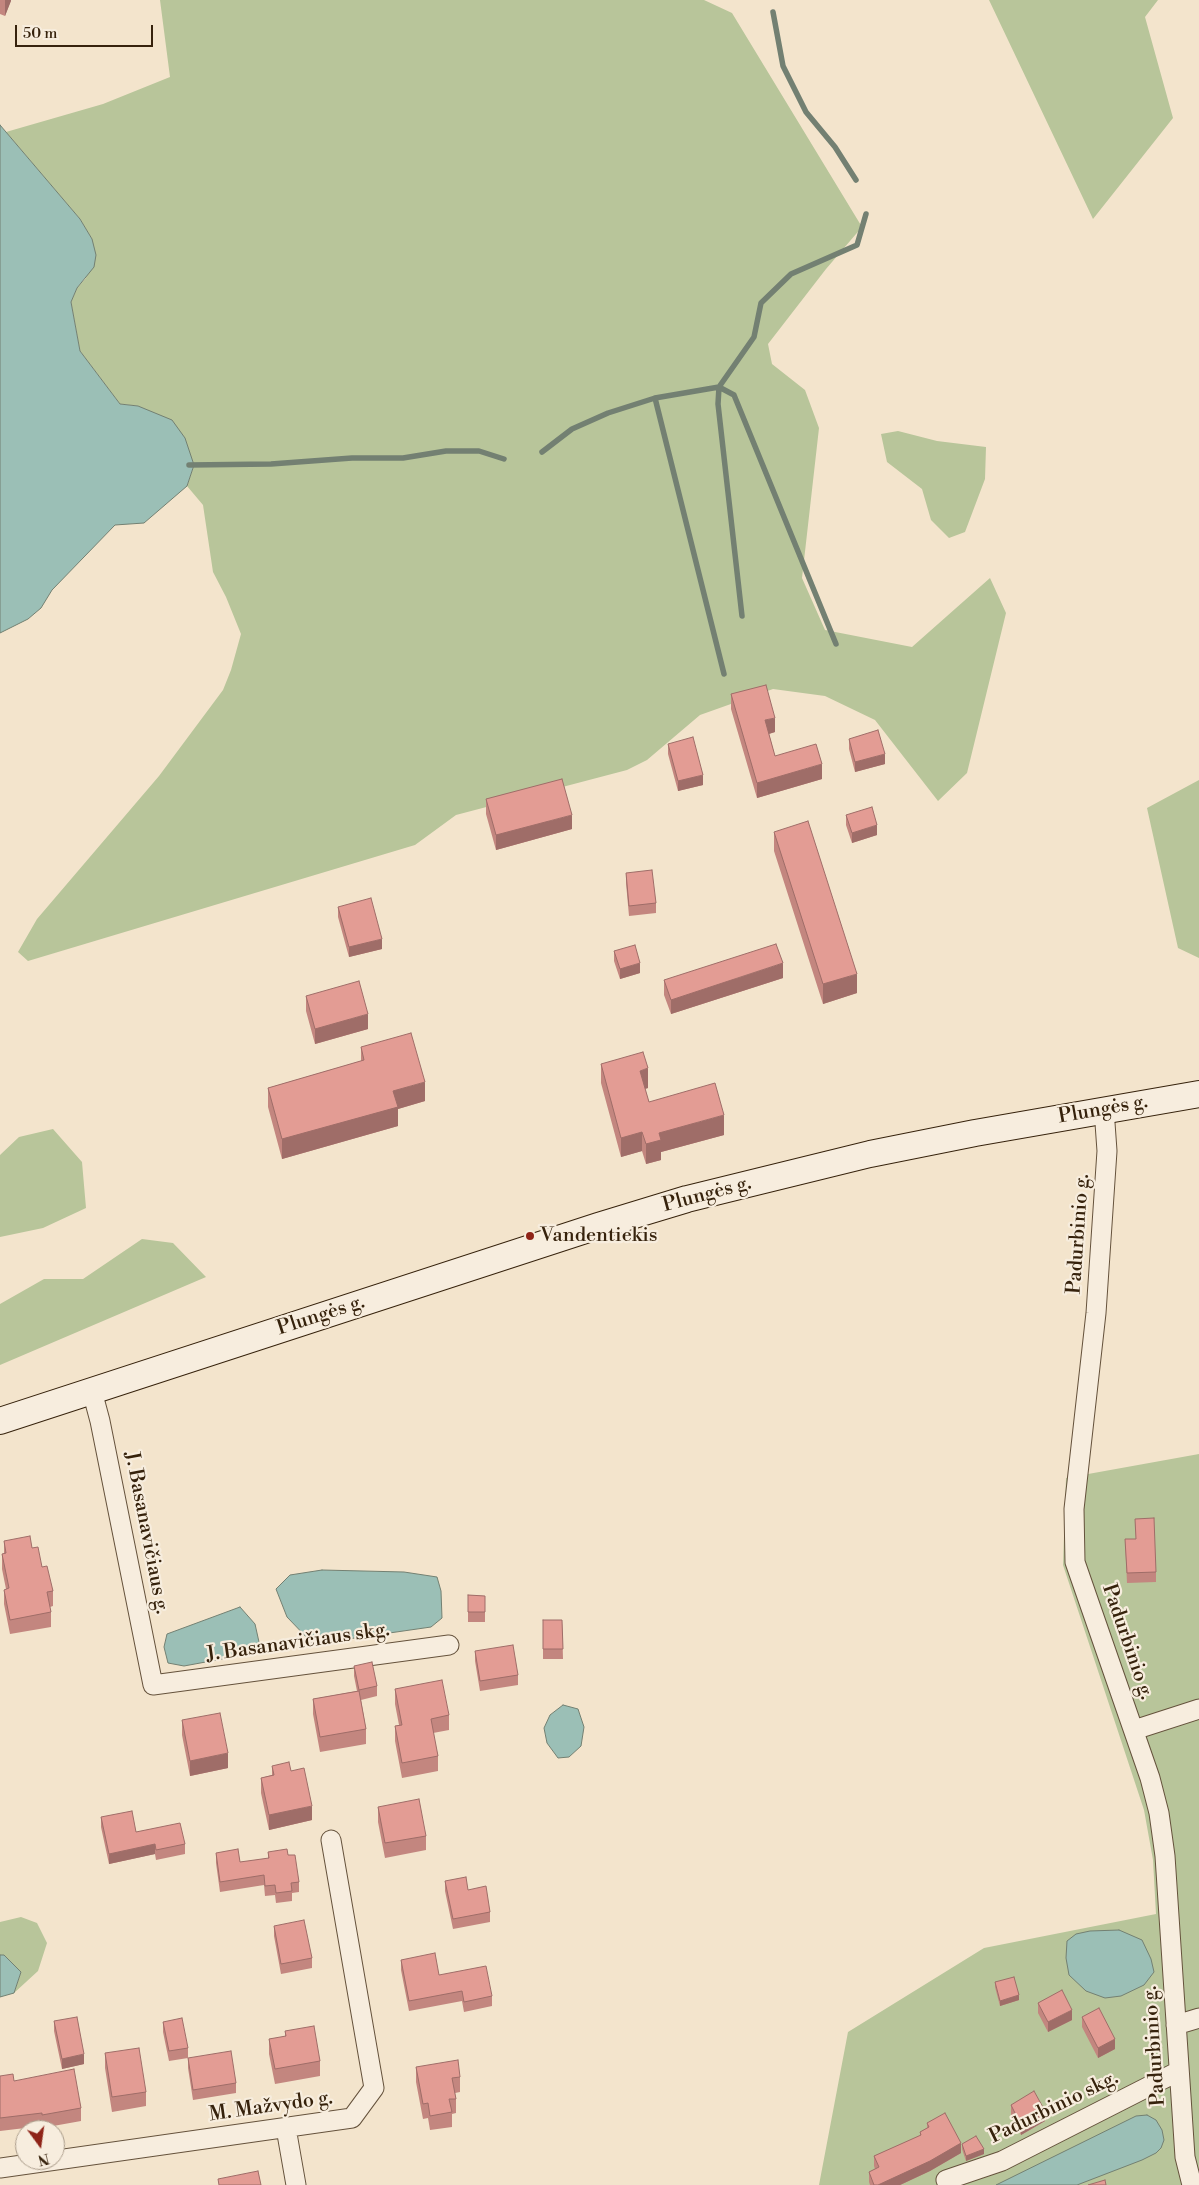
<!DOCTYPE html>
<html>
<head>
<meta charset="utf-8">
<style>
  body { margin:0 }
  #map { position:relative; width:1199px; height:2185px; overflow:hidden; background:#f3e4cc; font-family:"Libre Bodoni",serif }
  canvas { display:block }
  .north { position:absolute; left:15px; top:2120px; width:50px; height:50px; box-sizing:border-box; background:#f7edde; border:1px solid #aa9c8a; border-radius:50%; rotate:166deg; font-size:14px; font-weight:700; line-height:20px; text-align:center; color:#36220c }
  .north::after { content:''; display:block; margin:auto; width:18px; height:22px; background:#8f2418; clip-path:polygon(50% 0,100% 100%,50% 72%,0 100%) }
  .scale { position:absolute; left:15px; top:25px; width:138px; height:22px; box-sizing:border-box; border:2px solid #36220c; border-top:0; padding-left:6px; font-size:15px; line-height:18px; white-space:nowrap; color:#36220c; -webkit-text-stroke:4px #f7edde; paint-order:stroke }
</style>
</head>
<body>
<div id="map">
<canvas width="1199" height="2185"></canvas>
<div class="north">N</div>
<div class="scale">50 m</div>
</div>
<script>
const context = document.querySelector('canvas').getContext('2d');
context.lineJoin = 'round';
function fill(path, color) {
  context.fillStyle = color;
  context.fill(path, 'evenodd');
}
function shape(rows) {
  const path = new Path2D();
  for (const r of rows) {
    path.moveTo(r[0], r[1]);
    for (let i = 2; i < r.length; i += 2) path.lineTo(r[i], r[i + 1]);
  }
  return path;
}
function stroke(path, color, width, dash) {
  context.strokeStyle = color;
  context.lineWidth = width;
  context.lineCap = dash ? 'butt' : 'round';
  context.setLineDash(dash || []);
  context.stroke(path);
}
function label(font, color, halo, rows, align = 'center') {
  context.font = font + ' "Libre Bodoni",serif';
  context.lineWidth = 4.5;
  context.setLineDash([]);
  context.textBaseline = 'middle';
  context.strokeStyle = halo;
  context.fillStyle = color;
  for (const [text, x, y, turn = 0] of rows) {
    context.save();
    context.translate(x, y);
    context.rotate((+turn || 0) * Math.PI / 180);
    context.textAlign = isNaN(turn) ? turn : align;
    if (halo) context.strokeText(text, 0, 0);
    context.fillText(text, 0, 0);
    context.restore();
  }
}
fill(shape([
  [160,0,704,0,732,13,862,227,826,269,768,344,772,364,805,390,819,428,802,578,825,630,912,647,990,578,1006,613,967,773,938,801,875,720,825,696,773,689,700,715,647,760,627,770,456,815,415,845,28,961,18,952,37,919,159,776,223,690,231,670,241,634,226,597,213,572,203,505,187,486,194,465,138,406,120,404,80,351,71,302,77,288,86,278,92,239,80,219,6,132,103,104,170,77],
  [989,0,1158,0,1145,17,1173,118,1093,219],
  [898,431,937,441,986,447,985,479,965,532,949,538,931,520,922,489,887,462,881,434],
  [1199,780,1199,958,1178,948,1147,808],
  [53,1129,82,1162,86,1208,43,1228,0,1237,0,1155,19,1137],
  [142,1239,173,1243,206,1277,0,1365,0,1304,44,1279,83,1279],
  [1199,1454,1199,2185,819,2185,848,2032,984,1948,1156,1914,1153,1860,1144,1810,1063,1565,1066,1478],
  [21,1917,37,1923,47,1943,38,1971,14,1993,21,1972,4,1955,0,1955,0,1922]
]), '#b8c59a');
const water = shape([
  [0,125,80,219,92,239,96,255,94,267,77,288,71,302,80,351,120,404,138,406,172,420,185,438,194,465,187,486,144,523,115,525,52,590,41,608,28,619,0,633,0,125],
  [322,1570,404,1572,437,1577,441,1591,442,1618,431,1627,313,1644,287,1617,276,1589,290,1575,322,1570],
  [240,1607,255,1624,259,1642,249,1654,184,1666,168,1663,164,1647,167,1634,240,1607],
  [563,1705,578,1709,584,1727,581,1746,569,1757,558,1758,547,1743,544,1728,550,1715,563,1705],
  [1119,1930,1142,1940,1151,1959,1154,1972,1144,1985,1121,1996,1105,1998,1086,1991,1069,1975,1066,1958,1067,1941,1076,1934,1090,1931,1119,1930],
  [0,1955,4,1955,21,1972,14,1993,0,1997,0,1955],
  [1147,2115,1156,2120,1162,2130,1164,2140,1161,2148,1156,2153,1142,2160,1077,2185,996,2185,1136,2116,1147,2115]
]);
fill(water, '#9bbfb6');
stroke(water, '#738072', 1);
stroke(shape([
  [773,12,783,66,806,112,835,147,856,180],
  [655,398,724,674],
  [542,452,572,429,608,413,655,398,719,387,754,337,761,303,791,274,857,245,866,214],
  [189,465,271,464,352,458,403,458,446,451,479,451,504,459],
  [742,616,718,404,719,387,734,395,836,644]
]), '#738072', 5.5);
const street = shape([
  [1104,1109,1107,1151,1096,1313,1074,1509,1075,1562,1150,1778,1159,1813,1165,1856,1185,2157,1192,2185],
  [92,1391,100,1421,153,1685,449,1645],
  [1134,1730,1199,1709],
  [1176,2025,1199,2018],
  [286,2128,296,2185],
  [0,2168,352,2118,374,2088,331,1840],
  [946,2180,1002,2161,1179,2071]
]);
const secondary = shape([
  [0,1421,598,1226,687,1199,870,1154,975,1133,1199,1094]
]);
stroke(street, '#65523c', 21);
stroke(secondary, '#36220c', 28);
stroke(street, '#f7edde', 19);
stroke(secondary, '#f7edde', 26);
fill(shape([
  [0,0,11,0,5,16,0,14],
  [731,694,775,732,769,734,775,756,822,779,757,798,731,709],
  [849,739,885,764,855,772,849,749],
  [668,744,703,785,678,791,668,754],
  [486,799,572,829,496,850,486,814],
  [846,815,877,835,852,843,846,825],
  [774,832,857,993,823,1004,774,851],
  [626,873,656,903,656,913,629,916,626,883],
  [338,907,382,949,349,957,338,917],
  [614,951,640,973,620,979,614,961],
  [783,978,671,1014,664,995,664,980],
  [306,996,368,1029,315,1044,306,1011],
  [361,1047,425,1101,398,1109,398,1126,282,1159,268,1107,268,1088,361,1061],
  [601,1064,648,1088,645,1089,649,1102,724,1135,661,1152,661,1160,646,1164,642,1151,621,1157,601,1083],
  [1135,1519,1156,1572,1156,1582,1127,1583,1125,1539,1136,1539],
  [4,1541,32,1548,42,1567,53,1591,53,1606,50,1607,51,1612,51,1627,10,1634,4,1604,4,1590,6,1589,2,1569,2,1554,4,1554],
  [468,1595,485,1596,485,1622,468,1622],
  [543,1620,562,1620,563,1659,543,1659],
  [475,1651,518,1675,518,1685,480,1691,475,1661],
  [354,1666,377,1686,377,1696,361,1700,366,1729,366,1744,320,1752,313,1714,313,1699,357,1691,354,1676],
  [395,1689,449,1715,449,1730,433,1733,438,1756,438,1771,402,1778,395,1741,395,1726,399,1725,395,1704],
  [182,1720,228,1768,190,1776,182,1735],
  [272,1766,312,1820,269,1830,261,1793,261,1778,272,1775],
  [378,1807,426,1836,426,1850,385,1858,378,1822],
  [101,1817,136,1832,185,1844,185,1854,156,1860,155,1854,109,1864,101,1827],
  [268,1852,288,1855,299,1882,299,1892,292,1893,292,1901,276,1903,275,1895,265,1896,264,1885,220,1892,216,1863,216,1853,240,1862,268,1859],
  [445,1881,468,1890,490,1912,490,1922,453,1929,445,1891],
  [274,1926,312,1958,312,1968,281,1974,274,1936],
  [401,1960,492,1996,492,2006,464,2012,462,2001,409,2011,401,1970],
  [995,1982,1019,2000,1000,2006,995,1987],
  [1038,2003,1072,2020,1048,2032,1038,2013],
  [1082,2017,1115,2049,1098,2058,1082,2027],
  [54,2021,84,2064,62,2069,54,2031],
  [163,2022,188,2048,188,2058,169,2061,163,2032],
  [285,2031,320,2061,320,2076,275,2084,269,2054,269,2039,285,2037],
  [105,2053,146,2092,146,2106,112,2112,105,2068],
  [188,2058,236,2083,236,2093,193,2100,188,2068],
  [416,2067,460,2077,460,2092,455,2093,456,2099,456,2113,452,2114,452,2127,430,2130,428,2118,423,2119,416,2082],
  [0,2076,81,2108,81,2121,42,2128,42,2126,0,2131],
  [1011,2105,1045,2121,1021,2135,1011,2115],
  [927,2123,961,2153,930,2171,900,2185,870,2185,869,2182,869,2172,875,2169,874,2166,874,2156,920,2136,920,2132,927,2128],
  [962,2144,984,2154,966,2161,962,2149]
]), '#c3867f');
fill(shape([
  [5,0,11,0,11,1,5,16],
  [775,718,775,732,765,735,765,720],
  [885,754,885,764,855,772,855,762],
  [822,764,822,779,757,798,757,783],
  [703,775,703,785,678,791,678,781],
  [572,815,572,829,496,850,496,835],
  [877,825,877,835,852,843,852,833],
  [382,939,382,949,349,957,349,947],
  [640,963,640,973,620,979,620,969],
  [783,963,783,978,671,1014,671,1000],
  [857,974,857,993,823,1004,823,984],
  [368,1014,368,1029,315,1044,315,1029],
  [648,1068,648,1088,640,1090,640,1071],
  [425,1082,425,1101,398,1109,398,1126,282,1159,282,1139,393,1091],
  [724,1115,724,1135,661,1152,661,1160,646,1164,646,1144,659,1133],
  [642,1132,642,1151,621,1157,621,1138],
  [228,1753,228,1768,190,1776,190,1761],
  [312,1806,312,1820,269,1830,269,1815],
  [155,1844,155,1854,109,1864,109,1854],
  [1019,1995,1019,2000,1000,2006,1000,2001],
  [1072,2010,1072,2020,1048,2032,1048,2022],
  [1115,2039,1115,2049,1098,2058,1098,2048],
  [84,2054,84,2064,62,2069,62,2059],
  [1045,2111,1045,2121,1021,2135,1021,2125],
  [961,2143,961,2153,930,2171,900,2185,878,2185],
  [984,2149,984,2154,966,2161,966,2156]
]), '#9f6d68');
const building = shape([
  [766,685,775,718,765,720,775,756,816,744,822,764,757,783,731,694,766,685],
  [878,730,885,754,855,762,849,739,878,730],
  [693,737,703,775,678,781,668,744,693,737],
  [562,779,572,815,496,835,486,799,562,779],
  [872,807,877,825,852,833,846,815,872,807],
  [808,821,857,974,823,984,774,832,808,821],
  [652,870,656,903,629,906,626,873,652,870],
  [371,898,382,939,349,947,338,907,371,898],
  [776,944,783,963,671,1000,664,980,776,944],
  [635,945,640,963,620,969,614,951,635,945],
  [359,981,368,1014,315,1029,306,996,359,981],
  [411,1033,425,1082,393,1091,398,1107,282,1139,268,1088,364,1060,361,1047,411,1033],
  [643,1052,648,1068,640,1071,649,1102,715,1083,724,1115,659,1133,661,1140,646,1144,642,1132,621,1138,601,1064,643,1052],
  [1154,1518,1156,1572,1127,1573,1125,1539,1136,1539,1135,1519,1154,1518],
  [30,1536,32,1548,38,1547,42,1567,47,1566,53,1591,47,1592,51,1612,10,1620,4,1590,9,1588,2,1554,6,1553,4,1541,30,1536],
  [468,1595,485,1596,485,1612,468,1612,468,1595],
  [543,1620,562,1620,563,1649,543,1649,543,1620],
  [513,1645,518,1675,480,1681,475,1651,513,1645],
  [372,1662,377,1686,359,1690,354,1666,372,1662],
  [442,1680,449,1715,431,1719,438,1756,402,1763,395,1726,402,1725,395,1689,442,1680],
  [359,1691,366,1729,320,1737,313,1699,359,1691],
  [220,1713,228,1753,190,1761,182,1720,220,1713],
  [289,1762,291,1771,304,1768,312,1806,269,1815,261,1778,274,1775,272,1766,289,1762],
  [419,1799,426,1836,385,1843,378,1807,419,1799],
  [132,1811,136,1832,180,1823,185,1844,156,1850,155,1844,109,1854,101,1817,132,1811],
  [238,1849,240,1862,269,1858,268,1852,287,1849,288,1855,295,1855,299,1882,291,1883,292,1891,276,1893,275,1885,265,1886,264,1875,220,1882,216,1853,238,1849],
  [466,1877,468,1890,486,1886,490,1912,453,1919,445,1881,466,1877],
  [304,1920,312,1958,281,1964,274,1926,304,1920],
  [435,1953,439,1975,486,1966,492,1996,464,2002,462,1991,409,2001,401,1960,435,1953],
  [1014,1977,1019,1995,1000,2001,995,1982,1014,1977],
  [1062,1990,1072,2010,1048,2022,1038,2003,1062,1990],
  [1099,2008,1115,2039,1098,2048,1082,2017,1099,2008],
  [77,2017,84,2054,62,2059,54,2021,77,2017],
  [182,2018,188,2048,169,2051,163,2022,182,2018],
  [314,2026,320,2061,275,2069,269,2039,286,2036,285,2031,314,2026],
  [139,2048,146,2092,112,2097,105,2053,139,2048],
  [231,2051,236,2083,193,2090,188,2058,231,2051],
  [458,2060,460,2077,452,2078,456,2099,449,2099,452,2112,430,2116,428,2103,423,2104,416,2067,458,2060],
  [74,2069,81,2108,42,2115,42,2113,0,2118,0,2076,13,2074,14,2081,74,2069],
  [1034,2091,1045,2111,1021,2125,1011,2105,1034,2091],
  [945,2113,961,2143,930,2161,878,2185,874,2185,869,2172,879,2167,874,2156,921,2135,920,2132,929,2127,927,2123,945,2113],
  [976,2136,984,2149,966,2156,962,2144,976,2136],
  [258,2171,261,2185,219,2185,218,2179,258,2171],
  [1105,2180,1106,2185,1088,2185,1105,2180]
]);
fill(building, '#e39c94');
stroke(building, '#9f6d68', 1);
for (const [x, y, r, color] of [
  [530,1236,5,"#8f2418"]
]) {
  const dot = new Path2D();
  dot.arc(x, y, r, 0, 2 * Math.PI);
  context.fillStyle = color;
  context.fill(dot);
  stroke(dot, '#f7edde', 2);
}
label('20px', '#36220c', '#f7edde', [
  ["Plungės g.",1103,1110,-10],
  ["Plungės g.",707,1195,-15],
  ["Padurbinio g.",1079,1234,-86],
  ["Plungės g.",321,1316,-18],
  ["J. Basanavičiaus g.",146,1533,79],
  ["Padurbinio g.",1127,1642,71],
  ["J. Basanavičiaus skg.",298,1643,-8],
  ["Padurbinio g.",1155,2046,-94],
  ["M. Mažvydo g.",271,2107,-8],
  ["Padurbinio skg.",1054,2108,-26]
]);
label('20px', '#36220c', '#f7edde', [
  ["Vandentiekis",540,1236]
], 'left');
</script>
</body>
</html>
